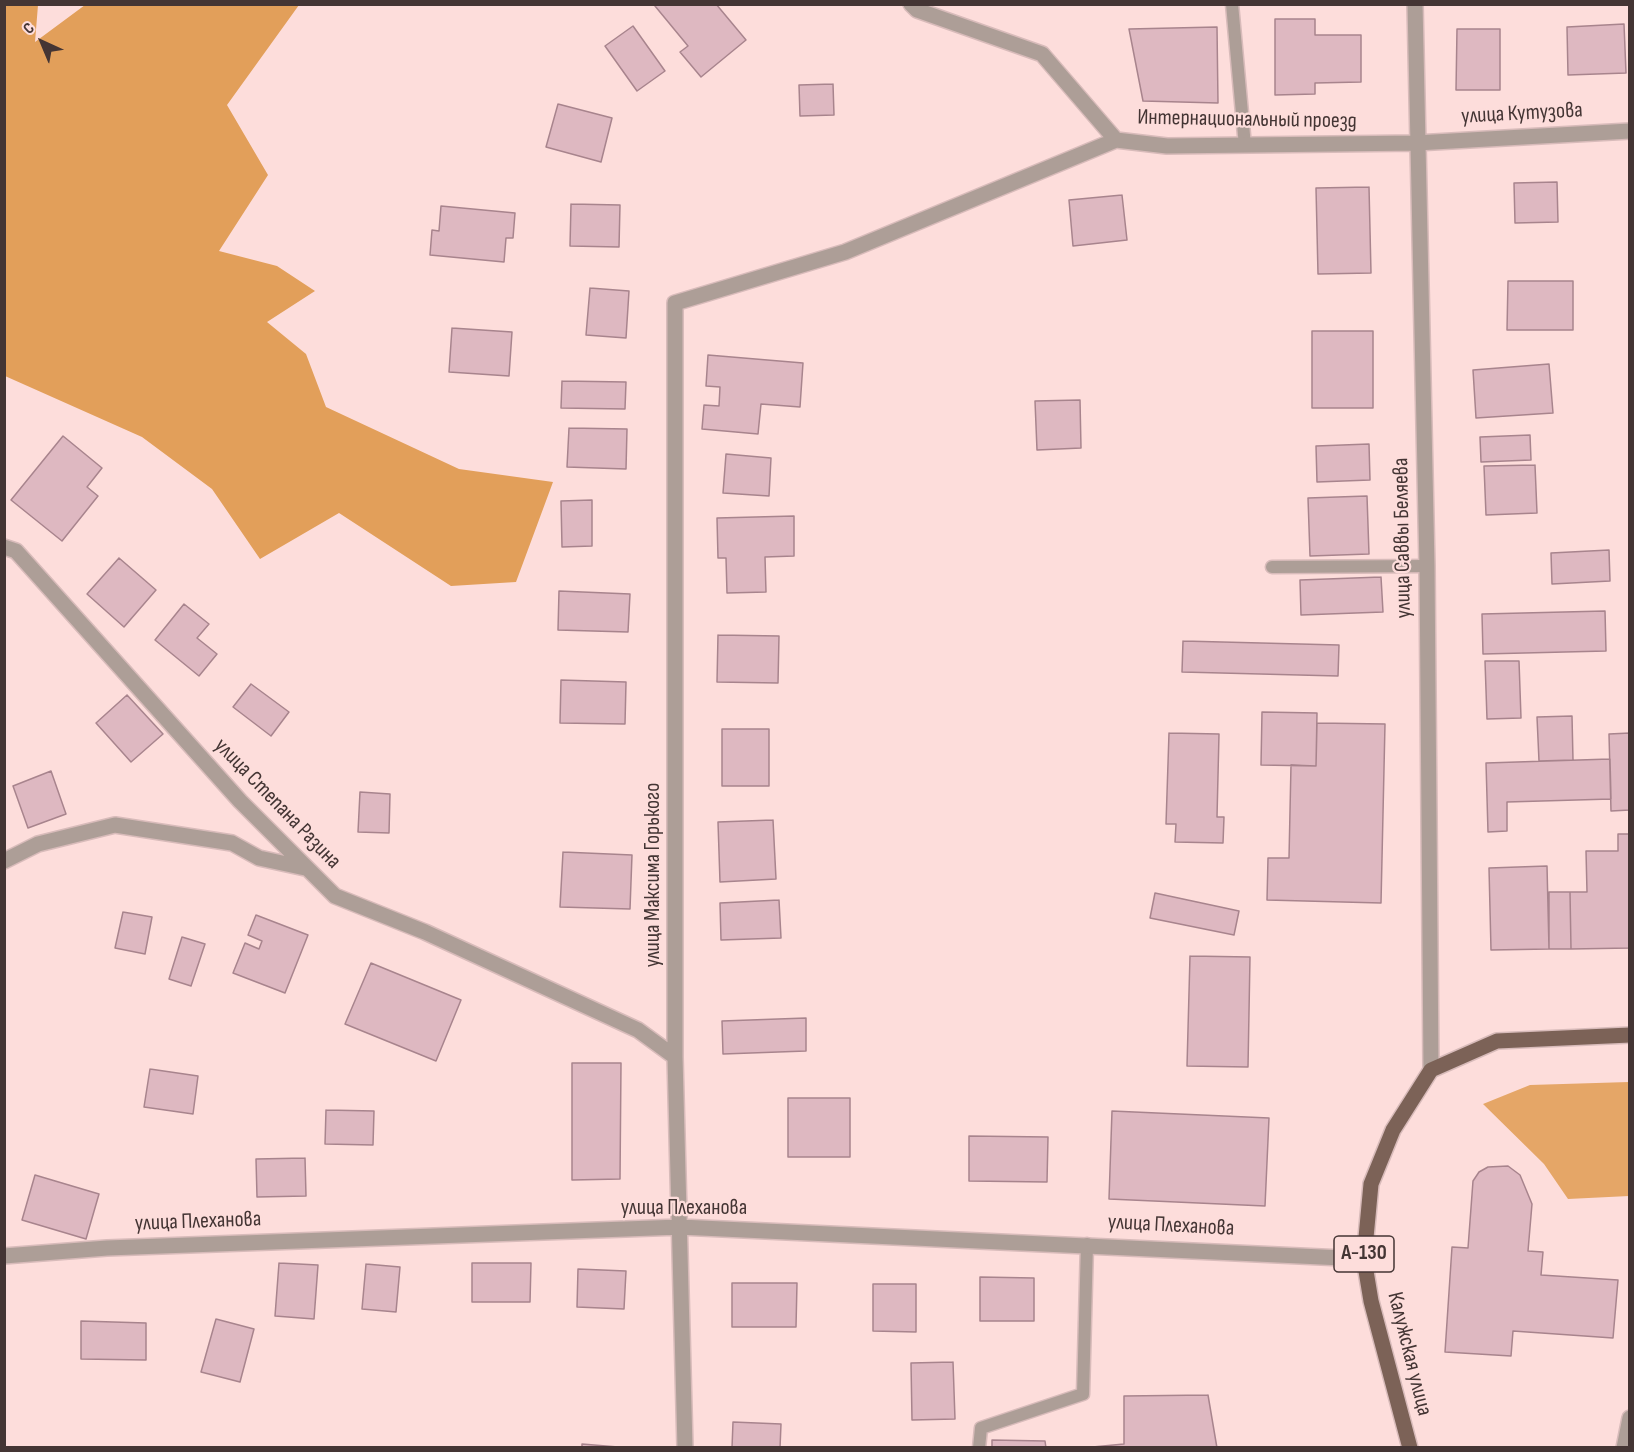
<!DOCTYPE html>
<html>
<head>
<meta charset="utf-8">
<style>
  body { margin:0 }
  #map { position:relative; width:1634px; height:1452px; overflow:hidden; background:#fddddb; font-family:"Sofia Sans Condensed",sans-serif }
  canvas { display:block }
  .frame { position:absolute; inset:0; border:6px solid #443534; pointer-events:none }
  .north { position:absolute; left:12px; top:12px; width:60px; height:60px; -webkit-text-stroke:4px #fddddb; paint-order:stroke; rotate:316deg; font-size:16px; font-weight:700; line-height:24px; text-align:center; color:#443534 }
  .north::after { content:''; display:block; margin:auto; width:21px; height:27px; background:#443534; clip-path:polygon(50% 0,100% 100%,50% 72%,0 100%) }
</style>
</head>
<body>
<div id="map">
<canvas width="1634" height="1452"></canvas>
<div class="frame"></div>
<div class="north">С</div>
</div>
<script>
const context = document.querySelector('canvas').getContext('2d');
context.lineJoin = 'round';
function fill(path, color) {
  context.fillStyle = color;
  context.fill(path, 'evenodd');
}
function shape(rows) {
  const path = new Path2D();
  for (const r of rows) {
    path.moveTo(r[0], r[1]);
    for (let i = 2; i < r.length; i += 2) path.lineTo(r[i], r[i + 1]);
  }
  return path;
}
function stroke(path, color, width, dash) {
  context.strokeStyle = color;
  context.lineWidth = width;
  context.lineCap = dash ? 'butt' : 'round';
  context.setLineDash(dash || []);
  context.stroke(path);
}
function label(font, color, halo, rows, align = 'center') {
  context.font = font + ' "Sofia Sans Condensed",sans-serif';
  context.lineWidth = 4.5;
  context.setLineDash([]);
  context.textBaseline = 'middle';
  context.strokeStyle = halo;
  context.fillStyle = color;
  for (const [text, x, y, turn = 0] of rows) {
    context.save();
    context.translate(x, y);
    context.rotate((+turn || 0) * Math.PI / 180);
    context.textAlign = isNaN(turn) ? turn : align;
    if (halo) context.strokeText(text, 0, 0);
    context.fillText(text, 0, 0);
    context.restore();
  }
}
fill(shape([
  [1629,1082,1629,1196,1568,1199,1544,1164,1483,1104,1530,1085]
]), '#e5a667');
fill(shape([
  [5,4,38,5,35,42,85,5,299,5,227,105,268,175,219,251,277,266,315,291,267,322,306,354,326,407,459,469,553,482,516,582,451,586,339,513,260,559,212,489,142,437,5,376]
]), '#e29f5a');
const building = shape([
  [657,4,716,4,746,40,701,77,680,52,688,46,655,6,657,4],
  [1275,19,1315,19,1315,35,1361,35,1361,82,1315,83,1315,94,1275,95,1275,19],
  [1624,24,1626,73,1568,75,1567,27,1624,24],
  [633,26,665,71,637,91,605,46,633,26],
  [1217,27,1218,103,1143,101,1129,29,1217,27],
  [1457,29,1500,29,1500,90,1456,90,1457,29],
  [833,84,834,115,800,116,799,85,833,84],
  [558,104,612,118,601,162,546,147,558,104],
  [1557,182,1558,222,1515,223,1514,183,1557,182],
  [1369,187,1371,273,1318,274,1316,188,1369,187],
  [1122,195,1127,240,1073,246,1069,200,1122,195],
  [571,204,620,205,619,247,570,246,571,204],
  [441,206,515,213,513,238,506,238,504,262,430,255,432,230,439,231,441,206],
  [1508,281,1573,281,1573,330,1507,330,1508,281],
  [590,288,629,291,626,338,586,335,590,288],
  [452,328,512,332,509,376,449,372,452,328],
  [1312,331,1373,331,1373,408,1312,408,1312,331],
  [708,355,803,363,800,407,761,404,758,434,702,429,704,405,719,406,720,387,706,386,708,355],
  [1549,364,1553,413,1476,418,1473,370,1549,364],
  [562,381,626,382,625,409,561,408,562,381],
  [1080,400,1081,448,1037,450,1035,401,1080,400],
  [569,428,627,429,626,469,567,467,569,428],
  [1530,435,1531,460,1481,462,1480,437,1530,435],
  [63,436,102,468,87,487,98,496,62,541,11,500,63,436],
  [1369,444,1370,480,1317,482,1316,446,1369,444],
  [726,454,771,458,769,496,723,493,726,454],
  [1535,465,1537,513,1486,515,1484,466,1535,465],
  [1367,496,1369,554,1310,556,1308,498,1367,496],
  [592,500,592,546,562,547,561,501,592,500],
  [794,516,794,556,765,557,766,592,727,593,726,558,718,558,717,518,794,516],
  [1609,550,1610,581,1552,584,1551,553,1609,550],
  [119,558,156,590,124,627,87,594,119,558],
  [1381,577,1383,612,1301,615,1300,580,1381,577],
  [559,591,630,594,628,632,558,630,559,591],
  [184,604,209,624,197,638,217,654,199,676,155,640,184,604],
  [1605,611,1606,651,1483,654,1482,614,1605,611],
  [718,635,779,636,778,683,717,682,718,635],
  [1183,641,1339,645,1338,676,1182,672,1183,641],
  [1485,661,1519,661,1521,718,1487,719,1485,661],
  [561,680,626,682,625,724,560,723,561,680],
  [251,684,289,712,271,736,233,707,251,684],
  [127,695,163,734,131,762,96,723,127,695],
  [1262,712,1317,713,1316,766,1261,765,1262,712],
  [1572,716,1573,760,1539,761,1537,717,1572,716],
  [1317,723,1385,724,1381,903,1267,900,1268,858,1289,858,1291,765,1316,766,1317,723],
  [722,729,769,729,769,786,722,786,722,729],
  [1169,733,1219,734,1217,817,1224,817,1223,843,1175,842,1176,824,1166,824,1169,733],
  [1630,733,1630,810,1611,811,1609,734,1630,733],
  [1610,759,1611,799,1507,802,1507,831,1488,832,1486,763,1610,759],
  [51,771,66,814,28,828,13,786,51,771],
  [360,792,390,794,389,833,358,832,360,792],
  [773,820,776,879,720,882,718,822,773,820],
  [1618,834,1630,834,1630,948,1571,949,1570,892,1587,892,1586,851,1618,851,1618,834],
  [563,852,632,855,630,909,560,907,563,852],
  [1547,866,1549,949,1491,950,1489,868,1547,866],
  [1549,892,1570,892,1571,949,1549,949,1549,892],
  [1155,893,1239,911,1234,935,1150,918,1155,893],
  [779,900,781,938,721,940,720,903,779,900],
  [123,912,152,917,145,954,115,948,123,912],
  [256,915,308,935,285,993,233,973,245,943,259,949,262,941,248,935,256,915],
  [182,937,205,944,191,986,169,979,182,937],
  [1190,956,1250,957,1248,1067,1187,1066,1190,956],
  [371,963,461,1000,436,1061,345,1024,371,963],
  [806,1018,806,1051,723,1054,722,1021,806,1018],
  [572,1063,621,1063,620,1179,572,1180,572,1063],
  [150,1069,198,1076,193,1114,144,1107,150,1069],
  [788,1098,850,1098,850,1157,788,1157,788,1098],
  [326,1110,374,1111,373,1145,325,1144,326,1110],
  [1112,1111,1269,1118,1265,1206,1109,1199,1112,1111],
  [969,1136,1048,1137,1047,1182,969,1181,969,1136],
  [305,1158,306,1196,257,1197,256,1159,305,1158],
  [1508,1166,1520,1175,1532,1204,1528,1251,1543,1252,1541,1275,1618,1280,1613,1338,1513,1331,1511,1356,1445,1352,1452,1247,1468,1248,1473,1181,1479,1172,1488,1167,1508,1166],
  [35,1175,99,1194,86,1239,22,1220,35,1175],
  [279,1263,318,1265,314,1319,275,1316,279,1263],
  [472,1263,531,1263,530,1302,472,1302,472,1263],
  [366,1264,400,1267,396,1312,362,1309,366,1264],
  [578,1269,626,1271,624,1309,577,1307,578,1269],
  [980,1277,1034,1278,1034,1321,980,1321,980,1277],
  [732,1283,797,1283,796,1327,732,1327,732,1283],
  [873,1284,916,1284,916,1332,873,1331,873,1284],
  [216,1319,254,1329,240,1382,201,1372,216,1319],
  [81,1321,146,1323,146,1360,81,1359,81,1321],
  [953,1362,955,1419,912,1420,911,1363,953,1362],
  [1208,1395,1217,1448,1082,1448,1124,1444,1124,1396,1208,1395],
  [733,1422,781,1424,780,1448,732,1448,733,1422],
  [992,1440,1045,1441,1046,1448,992,1448,992,1440],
  [582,1444,630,1448,582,1448,582,1444]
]);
fill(building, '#deb8c1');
stroke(building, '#a8848d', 1.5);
const lane = shape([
  [1232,4,1245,146],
  [1272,567,1427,566],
  [979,1448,981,1428,1083,1394,1087,1244]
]);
const street = shape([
  [911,4,917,10,1042,54,1116,140,1167,146,1416,143,1630,131],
  [1415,4,1427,566,1431,1070],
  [4,547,16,551,240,801,335,896,425,932,638,1030,675,1057],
  [4,861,38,844,115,825,232,843,259,858,305,868],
  [4,1256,107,1248,680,1227,1364,1259],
  [685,1448,675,1057,675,303,845,252,1116,140],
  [1624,1448,1630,1418]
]);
const primary = shape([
  [1410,1448,1371,1301,1364,1259,1371,1184,1393,1130,1431,1070,1497,1041,1630,1035]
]);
stroke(lane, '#d8bbba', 15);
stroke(street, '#d8bbba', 18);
stroke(primary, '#d8bbba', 18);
stroke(lane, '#ad9e97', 12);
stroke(street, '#ad9e97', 15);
stroke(primary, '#7c6257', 15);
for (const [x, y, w] of [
  [1364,1254,60]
]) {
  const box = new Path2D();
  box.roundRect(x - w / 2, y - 18, w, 36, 4.5);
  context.fillStyle = '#fddddb';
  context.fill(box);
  stroke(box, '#443534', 1.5);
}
label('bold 21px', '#443534', null, [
  ["А-130",1364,1254]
]);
label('22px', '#443534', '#fddddb', [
  ["улица Кутузова",1522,114,-3],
  ["Интернациональный проезд",1247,120,1],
  ["улица Саввы Беляева",1403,538,-91],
  ["улица Степана Разина",277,804,46],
  ["улица Максима Горького",653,875,-90],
  ["улица Плеханова",684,1208],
  ["улица Плеханова",198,1222,-2],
  ["улица Плеханова",1171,1226,3],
  ["Калужская улица",1409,1354,76]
]);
</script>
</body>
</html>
